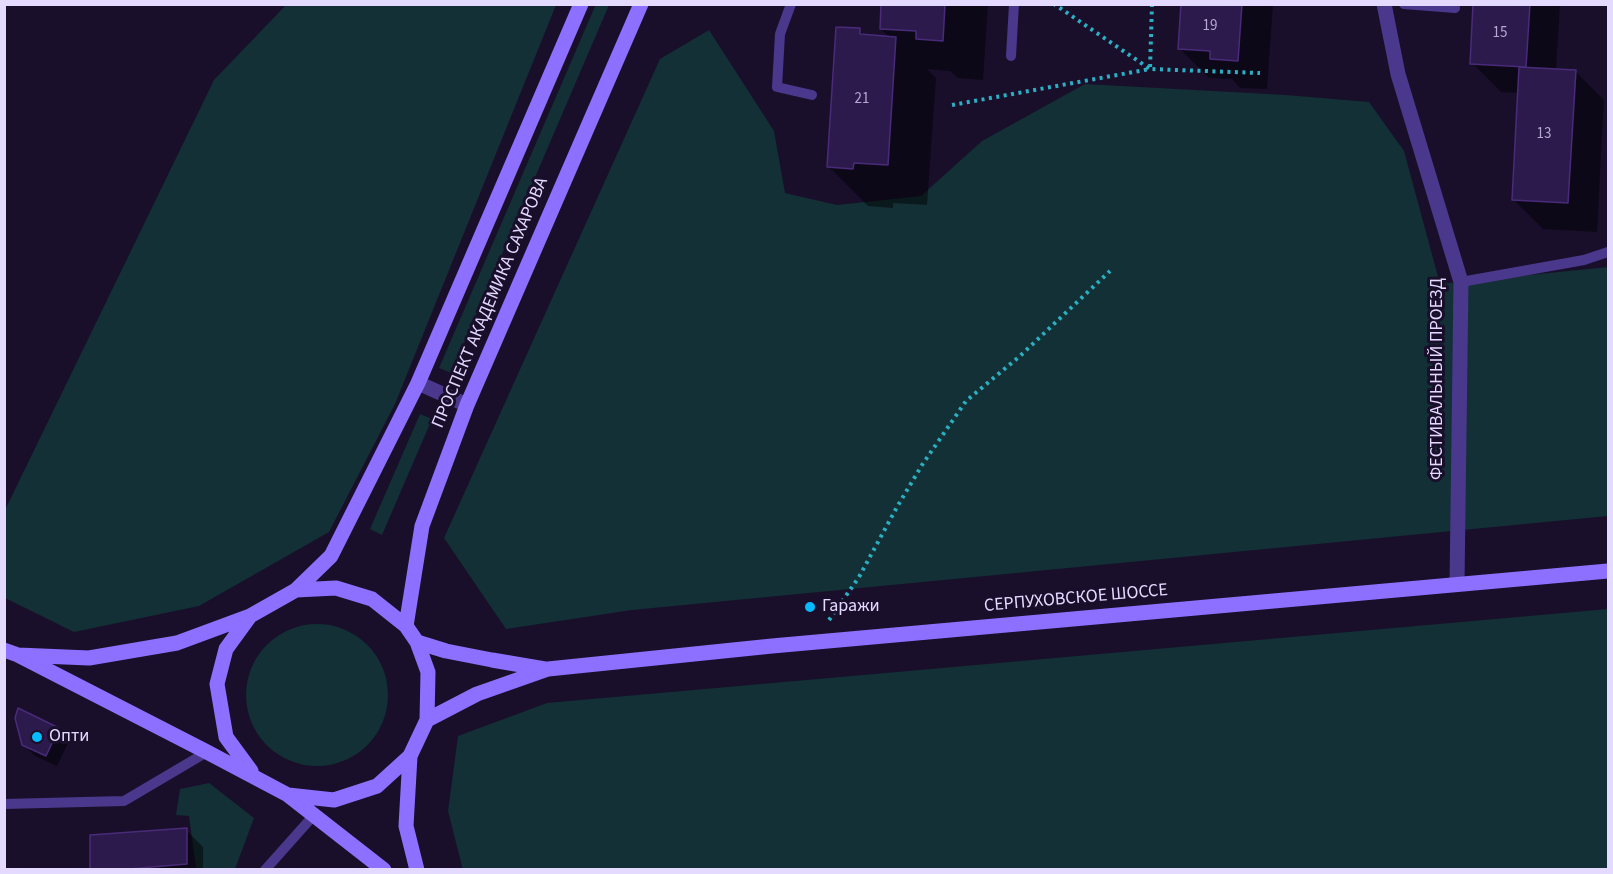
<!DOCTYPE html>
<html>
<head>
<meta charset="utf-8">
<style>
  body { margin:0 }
  #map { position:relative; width:1613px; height:874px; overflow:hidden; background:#190f2b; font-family:"Source Sans 3",sans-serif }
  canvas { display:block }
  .frame { position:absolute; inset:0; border:6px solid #e4d9ff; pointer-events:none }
</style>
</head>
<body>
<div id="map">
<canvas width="1613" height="874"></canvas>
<div class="frame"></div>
</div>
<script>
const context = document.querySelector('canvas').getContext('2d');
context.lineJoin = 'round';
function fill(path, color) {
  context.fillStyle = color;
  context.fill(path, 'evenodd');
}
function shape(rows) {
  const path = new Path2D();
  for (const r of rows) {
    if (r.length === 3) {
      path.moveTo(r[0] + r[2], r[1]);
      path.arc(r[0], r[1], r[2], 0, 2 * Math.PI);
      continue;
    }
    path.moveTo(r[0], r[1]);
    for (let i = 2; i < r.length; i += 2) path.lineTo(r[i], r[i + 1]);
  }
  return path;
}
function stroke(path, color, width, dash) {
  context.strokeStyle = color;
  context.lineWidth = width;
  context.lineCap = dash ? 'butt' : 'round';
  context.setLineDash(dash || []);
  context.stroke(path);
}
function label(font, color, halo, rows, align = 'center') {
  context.font = font + ' "Source Sans 3",sans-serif';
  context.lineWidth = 6;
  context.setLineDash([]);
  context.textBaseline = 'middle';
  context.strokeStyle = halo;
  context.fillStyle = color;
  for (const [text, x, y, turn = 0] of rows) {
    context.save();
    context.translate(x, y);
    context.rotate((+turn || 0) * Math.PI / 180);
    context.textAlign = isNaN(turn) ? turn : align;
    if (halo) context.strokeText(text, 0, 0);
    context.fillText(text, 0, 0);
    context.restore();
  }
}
fill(shape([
  [596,4,609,5,451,373,439,368],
  [286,5,556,5,395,404,329,532,199,606,74,632,5,598,5,510,214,80],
  [709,30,774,131,785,193,837,205,921,196,982,141,1085,84,1286,95,1369,102,1404,151,1440,284,1608,267,1608,516,632,610,506,629,444,538,660,59],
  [420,414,432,419,382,535,370,529],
  [1608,609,1608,869,463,870,448,811,458,736,547,703],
  [317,695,71],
  [209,783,254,818,235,869,177,869,196,868,189,816,176,815,180,789]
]), '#123035');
fill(shape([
  [883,4,988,4,983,80,958,78,950,71,927,69,936,78,927,205,893,203,893,208,868,206,828,166,859,30,865,36,890,38,881,29],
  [1182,4,1273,4,1267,89,1240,88,1232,79,1209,78,1180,49],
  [1475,4,1560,4,1556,70,1575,71,1604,100,1597,232,1543,229,1514,200,1519,93,1501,92,1472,63],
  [58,729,69,741,57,766,35,756,23,744],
  [186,830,203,847,203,870,92,870]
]), '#0007');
const building = shape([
  [881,4,945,4,943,41,916,39,916,31,880,29,881,4],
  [1181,4,1242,4,1238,61,1210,59,1210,51,1178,49,1181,4],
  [1473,4,1530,4,1526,67,1470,64,1473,4],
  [836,27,860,28,860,34,896,37,888,165,854,163,853,169,827,167,836,27],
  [1519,67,1576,70,1568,203,1512,200,1519,67],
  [18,708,59,728,46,756,22,745,15,718,18,708],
  [187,828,187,864,117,870,90,870,90,835,187,828]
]);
fill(building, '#2d1a4d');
stroke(building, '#492b7a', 1.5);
stroke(shape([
  [1152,4,1150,69,1260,73],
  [952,105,1150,69,1054,4],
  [829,620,859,577,897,507,922,465,966,401,1020,356,1110,271]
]), '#2ab0c2', 4, [3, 4.5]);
stroke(shape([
  [791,4,780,34,777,87,812,95],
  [1404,4,1455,8],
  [1011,56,1014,4],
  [1461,282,1584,260,1608,252],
  [4,804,124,801,207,752],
  [265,870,314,815]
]), '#4a388c', 10);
stroke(shape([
  [1384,4,1398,74,1461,282,1457,584],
  [418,383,467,405]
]), '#4a388c', 15);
stroke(shape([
  [296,590,331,556,418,383,581,4],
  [250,616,226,649,217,684,226,737,251,771],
  [406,626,422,526,467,405,641,4],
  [417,642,446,651,492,660,545,669],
  [4,650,18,655,207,752,288,795,384,870],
  [18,655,89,658,177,643,250,616,296,590,336,588,372,599,406,626,417,642,428,672,427,720,410,756,406,826,417,870],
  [427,720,477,694,548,669,772,646,1608,571],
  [288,795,334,800,377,786,410,756]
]), '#8d70ff', 15);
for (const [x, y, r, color] of [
  [810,607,6,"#05baff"],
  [37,737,6,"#05baff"]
]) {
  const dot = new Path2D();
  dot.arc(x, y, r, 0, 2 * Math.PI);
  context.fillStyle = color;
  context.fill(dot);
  stroke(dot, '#190f2b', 2);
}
label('15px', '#b6a9d2', null, [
  ["19",1210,27],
  ["15",1500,34],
  ["21",862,100],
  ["13",1544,135]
]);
label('18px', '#e4d9ff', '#190f2b', [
  ["ПРОСПЕКТ АКАДЕМИКА САХАРОВА",491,303,-67],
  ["ФЕСТИВАЛЬНЫЙ ПРОЕЗД",1438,379,-90],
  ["СЕРПУХОВСКОЕ ШОССЕ",1076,599,-5]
]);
label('18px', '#e4d9ff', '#190f2b', [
  ["Гаражи",822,607],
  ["Опти",49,737]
], 'left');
</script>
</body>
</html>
